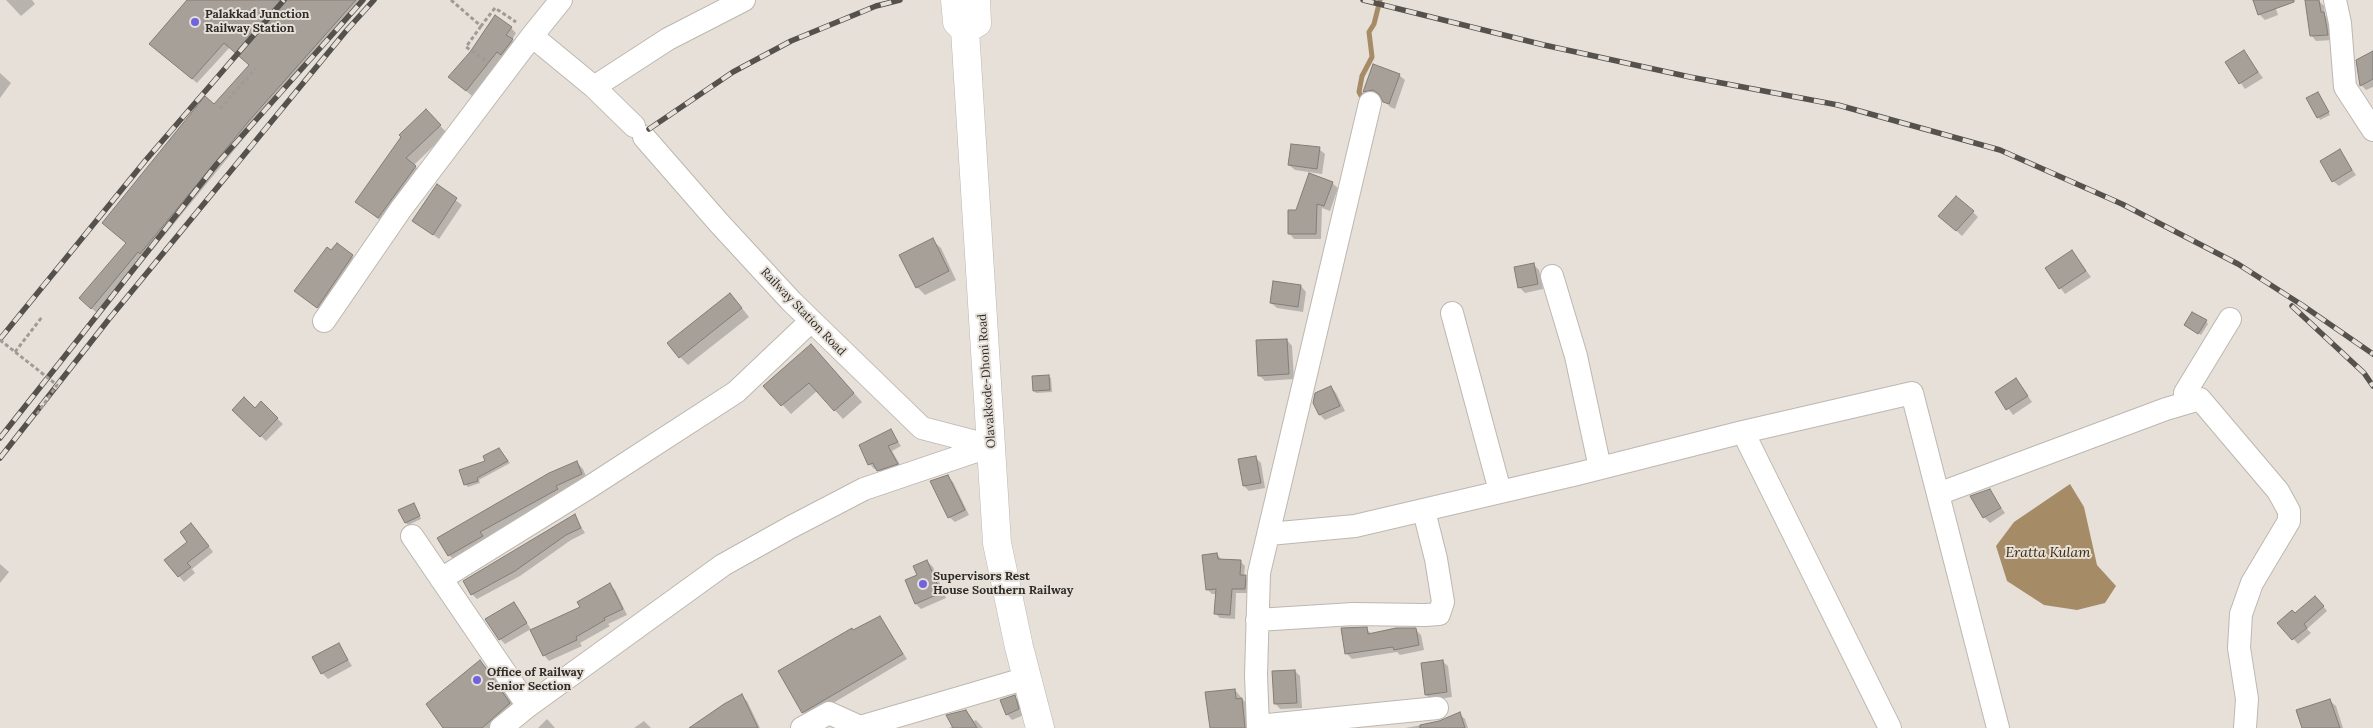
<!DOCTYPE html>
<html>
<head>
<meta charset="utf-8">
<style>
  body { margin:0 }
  canvas { display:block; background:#e6e0d8 }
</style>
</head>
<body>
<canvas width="2373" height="728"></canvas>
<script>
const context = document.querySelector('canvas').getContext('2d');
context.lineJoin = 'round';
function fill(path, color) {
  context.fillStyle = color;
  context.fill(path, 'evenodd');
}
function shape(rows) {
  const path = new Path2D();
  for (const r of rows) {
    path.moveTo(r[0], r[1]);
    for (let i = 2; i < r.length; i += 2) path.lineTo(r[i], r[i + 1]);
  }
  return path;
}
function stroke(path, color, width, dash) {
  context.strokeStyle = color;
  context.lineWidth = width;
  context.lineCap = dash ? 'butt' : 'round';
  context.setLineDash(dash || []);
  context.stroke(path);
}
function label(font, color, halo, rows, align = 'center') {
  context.font = font + ' Lora,serif';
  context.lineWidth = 4;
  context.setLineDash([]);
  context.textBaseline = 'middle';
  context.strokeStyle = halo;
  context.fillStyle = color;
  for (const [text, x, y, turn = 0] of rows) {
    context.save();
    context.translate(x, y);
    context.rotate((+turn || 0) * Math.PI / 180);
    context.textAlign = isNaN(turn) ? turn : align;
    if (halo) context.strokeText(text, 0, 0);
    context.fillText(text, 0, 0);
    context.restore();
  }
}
fill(shape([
  [2070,484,2084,507,2097,565,2116,586,2105,603,2077,610,2044,605,2007,581,1996,546,2014,522]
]), '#a68b67');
fill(shape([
  [6,0,32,0,35,4,21,16],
  [189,0,365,0,253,127,146,258,144,256,97,313,85,303,127,243,214,106,250,65,230,47,197,83,155,49],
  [2254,0,2273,0,2278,15,2265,20,2259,14],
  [2318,0,2324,6,2325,15,2329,19,2333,40,2316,41,2311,35],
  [511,28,516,33,512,40,518,45,503,57,472,96,450,77],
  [2244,52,2263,78,2245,89,2226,63],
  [1373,66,1399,75,1405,80,1395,109,1390,107,1380,95,1370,97,1364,92],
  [2373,71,2373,87,2366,90,2361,85],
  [0,73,11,83,0,98],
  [2318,93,2330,115,2320,120,2308,98],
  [426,111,447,133,414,165,423,174,386,225,356,201],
  [1319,149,1325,154,1322,174,1295,170,1289,165],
  [2340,151,2356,175,2339,186,2333,181],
  [1332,183,1338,188,1330,211,1322,208,1321,239,1294,239,1289,233,1297,211],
  [437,186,462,205,439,239,414,221],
  [1973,212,1978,217,1962,236,1946,221],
  [932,240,941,248,956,280,925,295,917,287],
  [337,244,361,264,326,315,296,290],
  [2072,251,2091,277,2065,294,2046,269],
  [1534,265,1539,270,1543,289,1525,293,1519,287],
  [1301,286,1306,292,1303,312,1277,308,1271,303],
  [738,303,749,317,688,365,680,357],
  [2206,321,2208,324,2201,335,2188,327],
  [1287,340,1292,346,1294,379,1265,381,1259,375],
  [819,354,862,402,843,419,817,391,791,414,765,386],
  [1048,376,1051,378,1052,392,1036,393,1034,390],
  [2021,386,2032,402,2013,415,1997,393],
  [1331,387,1336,393,1345,411,1325,420,1320,415],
  [261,403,283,424,266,441,234,410,255,409],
  [891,431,901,446,892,451,902,468,883,475,877,468,874,469,870,464,860,446],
  [501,452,510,463,479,480,480,483,468,487,465,484,487,462],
  [1255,457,1261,463,1265,488,1249,491,1244,486],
  [576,462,583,469,588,481,456,562,449,555,439,538],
  [947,476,953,482,969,515,955,522,949,517],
  [1989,490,2005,513,1990,523,1984,517],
  [416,507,421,519,408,525,406,523],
  [574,515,585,533,571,540,520,576,477,599,472,594,465,581],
  [197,530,213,552,192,569,195,573,184,582,179,576,189,542],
  [1217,554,1221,559,1240,561,1245,566,1244,576,1250,581,1250,593,1236,593,1235,619,1220,618,1215,613,1216,594,1212,594,1207,589],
  [927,561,933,567,946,598,921,609,916,604,918,576],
  [0,564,9,572,0,583],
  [610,585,615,590,627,615,608,624,610,626,580,643,582,646,549,661,544,655,531,629,505,644,500,639,514,603,532,631,581,607],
  [2320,602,2327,611,2307,629,2311,633,2298,644,2279,623],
  [880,617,907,659,808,718,803,712,853,631],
  [1366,629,1372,634,1415,629,1421,635,1424,650,1400,655,1397,652,1352,659,1346,653],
  [339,645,352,666,328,679,322,673],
  [480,661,491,672,521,715,505,728,444,728],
  [1442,661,1448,666,1452,697,1432,700,1426,695],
  [1295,671,1300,676,1302,708,1280,709,1275,703],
  [1235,690,1250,708,1253,728,1211,728],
  [741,696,747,701,760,728,698,728],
  [1015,697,1020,702,1024,715,1012,720,1007,714],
  [2330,701,2336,706,2343,728,2303,728],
  [966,711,974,721,976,720,983,728,949,728,953,726],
  [1459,714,1465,719,1468,728,1405,728,1439,722],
  [547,719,555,728,538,728],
  [644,721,651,728,634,728]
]), '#0003');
stroke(shape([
  [1364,101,1359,92,1362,76,1372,57,1369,32,1374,24,1380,0]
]), '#a68b67', 5);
const building = shape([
  [187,0,356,0,248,122,140,254,138,252,91,309,79,298,126,243,102,223,205,96,214,104,249,65,224,43,192,79,149,44,187,0],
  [2253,0,2294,0,2294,2,2258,15,2253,0],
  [2305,0,2319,0,2321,12,2324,12,2328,35,2310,36,2305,0],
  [495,15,512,27,506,35,513,39,501,55,497,52,466,91,448,77,470,52,495,15],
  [2244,50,2258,72,2239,84,2225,62,2244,50],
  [2373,51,2373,79,2360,86,2356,60,2373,51],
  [1373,64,1400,74,1389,104,1383,102,1379,94,1373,90,1363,92,1373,64],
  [2318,92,2329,112,2317,118,2306,98,2318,92],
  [426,109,441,125,406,158,416,166,378,218,355,202,401,137,399,135,426,109],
  [1291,144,1320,147,1317,169,1288,165,1291,144],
  [2340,149,2352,170,2332,182,2320,161,2340,149],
  [1309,173,1333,182,1324,206,1317,204,1316,234,1288,234,1288,210,1296,210,1309,173],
  [437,184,457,198,433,235,412,221,437,184],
  [1956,196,1974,211,1956,231,1938,216,1956,196],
  [933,238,949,271,916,288,899,255,933,238],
  [337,243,353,255,317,308,294,291,327,247,331,250,337,243],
  [2072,250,2086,271,2059,289,2045,268,2072,250],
  [1534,263,1538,284,1518,288,1514,267,1534,263],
  [1273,281,1301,285,1298,307,1270,303,1273,281],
  [730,293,742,308,679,358,667,343,730,293],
  [2192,312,2207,320,2198,334,2184,325,2192,312],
  [1287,339,1289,374,1258,376,1256,340,1287,339],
  [811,344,854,393,834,411,809,383,781,406,763,386,811,344],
  [1049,375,1050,390,1033,391,1032,376,1049,375],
  [2016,378,2028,396,2006,410,1995,392,2016,378],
  [1331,386,1340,406,1319,415,1313,403,1315,393,1331,386],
  [244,397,255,408,261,401,278,418,260,437,232,410,244,397],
  [891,429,898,442,888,446,898,464,877,471,873,463,868,465,859,445,891,429],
  [499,448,508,461,477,478,478,481,464,485,459,470,485,461,483,456,499,448],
  [1256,456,1261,483,1243,486,1238,459,1256,456],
  [577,461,582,474,556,486,558,489,480,532,483,536,448,556,437,538,549,473,577,461],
  [948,475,965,510,948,518,930,481,948,475],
  [1990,489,2001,508,1983,518,1970,496,1990,489],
  [414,503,420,516,405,523,398,510,414,503],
  [575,514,581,528,566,535,515,571,471,595,463,581,575,514],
  [191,523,209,546,187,563,191,567,178,577,164,560,187,542,180,532,191,523],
  [1217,553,1218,559,1241,560,1240,575,1246,575,1245,589,1232,589,1230,615,1214,614,1216,589,1206,590,1202,555,1217,553],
  [927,560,941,593,915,604,905,580,917,575,913,566,927,560],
  [610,583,623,609,604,618,605,620,576,637,577,640,543,656,530,630,580,607,577,602,610,583],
  [2315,596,2324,606,2304,624,2307,628,2292,640,2277,623,2292,610,2295,613,2315,596],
  [514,602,527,623,499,640,485,619,514,602],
  [880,616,903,654,802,713,778,671,852,628,853,630,880,616],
  [1367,627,1368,634,1396,628,1416,628,1419,645,1394,650,1393,647,1345,654,1341,628,1367,627],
  [339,643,348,660,321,674,312,657,339,643],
  [480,660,510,703,482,728,443,728,426,704,480,660],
  [1443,660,1447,692,1425,695,1421,663,1443,660],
  [1295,670,1297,703,1274,704,1272,671,1295,670],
  [1235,689,1236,699,1242,698,1245,728,1210,728,1205,692,1235,689],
  [742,694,758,728,689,728,724,704,742,694],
  [1015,695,1019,709,1006,715,1000,700,1015,695],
  [2330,699,2340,728,2302,728,2296,710,2330,699],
  [966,710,977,728,953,728,946,715,966,710],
  [1460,712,1465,728,1420,728,1420,725,1439,721,1460,712]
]);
fill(building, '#a6a099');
stroke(building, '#837d76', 1);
const minor = shape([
  [561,0,532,36,594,87],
  [2335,0,2340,23,2345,87,2373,130],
  [634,126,594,87,668,39,744,0],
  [644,137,719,223,791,301,922,428,991,446],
  [1552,276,1576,356,1600,468],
  [1452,313,1500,491],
  [324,321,401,209,532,36],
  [2195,399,2185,393,2230,319],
  [1743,432,1912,393,1998,728],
  [1938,494,2166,409,2200,399,2278,491,2289,511,2289,521,2252,583,2241,614,2239,648,2247,699,2245,728],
  [1269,534,1355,526,1577,474,1743,432,1890,728],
  [412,536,528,706,723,565,791,527,864,489,991,446],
  [441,579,588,488,736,392,811,321],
  [1257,620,1353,614,1425,615,1439,614,1443,602,1436,559,1424,511],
  [1258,726,1437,708],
  [501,728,528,706],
  [802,728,829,713,860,727,1027,678],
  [1258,728,1256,675,1259,573,1370,103]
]);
const major = shape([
  [955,0,957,22,965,30,997,543,1019,647,1040,728],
  [965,30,977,23,976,0]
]);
stroke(minor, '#bdb7af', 24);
stroke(major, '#bdb7af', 29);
stroke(shape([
  [451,0,481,26,495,8,516,22],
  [481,26,466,47,488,62],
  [220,109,256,68],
  [15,352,42,317]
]), '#a09b95', 3, [4, 2.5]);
stroke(minor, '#fff', 22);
stroke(major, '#fff', 28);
const rail = shape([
  [1363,0,1544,45,1690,77,1838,105,2000,150,2122,204,2238,264,2302,305,2373,354],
  [649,129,733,72,791,41,876,6,900,0],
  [2292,306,2364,373,2373,386],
  [0,339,145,161,284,0],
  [0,438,216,165,363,0],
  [0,458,109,319,346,31,374,0]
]);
stroke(rail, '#55524e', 5.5);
stroke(rail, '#e6e0d8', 4, [11]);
stroke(shape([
  [0,340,57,385,37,414]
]), '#a09b95', 3, [4, 2.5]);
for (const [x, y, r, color] of [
  [195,22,5,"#7063de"],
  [923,584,5,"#7063de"],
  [477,680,5,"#7063de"]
]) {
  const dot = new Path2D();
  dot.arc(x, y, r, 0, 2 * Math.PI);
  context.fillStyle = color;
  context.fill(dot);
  stroke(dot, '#e6e0d8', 2);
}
label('bold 12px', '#2f2c29', '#e6e0d8', [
  ["Palakkad Junction",205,15],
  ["Railway Station",205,29],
  ["Supervisors Rest",933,577],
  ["House Southern Railway",933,591],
  ["Office of Railway",487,673],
  ["Senior Section",487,687]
], 'left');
label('12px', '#2f2c29', '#e6e0d8', [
  ["Railway Station Road",803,312,46],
  ["Olavakkode-Dhoni Road",987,381,-94]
]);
label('italic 14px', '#3d2809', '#e6e0d8', [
  ["Eratta Kulam",2048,553]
]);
</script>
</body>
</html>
